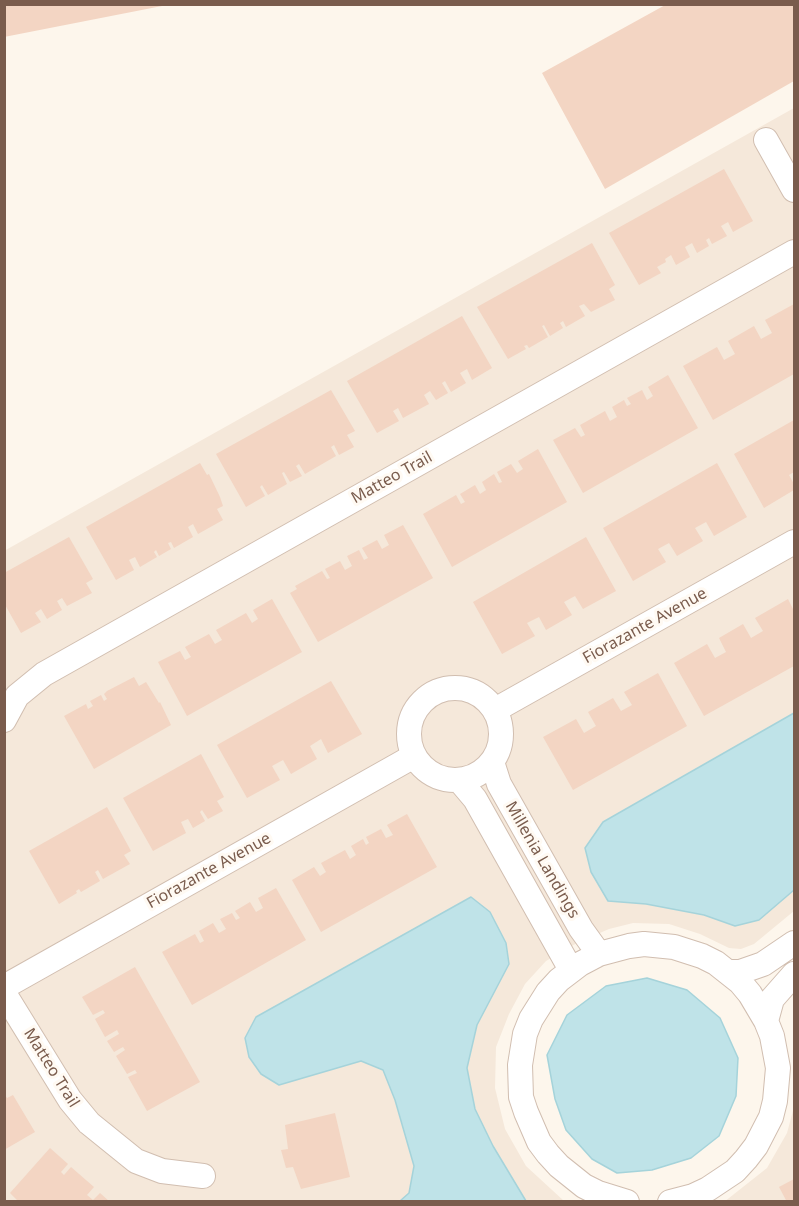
<!DOCTYPE html>
<html>
<head>
<meta charset="utf-8">
<style>
  body { margin:0 }
  #map { position:relative; width:799px; height:1206px; overflow:hidden; background:#fdf6ec; font-family:"Noto Sans",sans-serif }
  canvas { display:block }
  .frame { position:absolute; inset:0; border:6px solid #7a5c4d; pointer-events:none }
</style>
</head>
<body>
<div id="map">
<canvas width="799" height="1206"></canvas>
<div class="frame"></div>
</div>
<script>
const context = document.querySelector('canvas').getContext('2d');
context.lineJoin = 'round';
function fill(path, color) {
  context.fillStyle = color;
  context.fill(path, 'evenodd');
}
function shape(rows) {
  const path = new Path2D();
  for (const r of rows) {
    if (r.length === 3) {
      path.moveTo(r[0] + r[2], r[1]);
      path.arc(r[0], r[1], r[2], 0, 2 * Math.PI);
      continue;
    }
    path.moveTo(r[0], r[1]);
    for (let i = 2; i < r.length; i += 2) path.lineTo(r[i], r[i + 1]);
  }
  return path;
}
function stroke(path, color, width, dash) {
  context.strokeStyle = color;
  context.lineWidth = width;
  context.lineCap = dash ? 'butt' : 'round';
  context.setLineDash(dash || []);
  context.stroke(path);
}
function label(font, color, halo, rows, align = 'center') {
  context.font = font + ' "Noto Sans",sans-serif';
  context.lineWidth = 6;
  context.setLineDash([]);
  context.textBaseline = 'middle';
  context.strokeStyle = halo;
  context.fillStyle = color;
  for (const [text, x, y, turn = 0] of rows) {
    context.save();
    context.translate(x, y);
    context.rotate((+turn || 0) * Math.PI / 180);
    context.textAlign = isNaN(turn) ? turn : align;
    if (halo) context.strokeText(text, 0, 0);
    context.fillText(text, 0, 0);
    context.restore();
  }
}
fill(shape([
  [794,108,794,911,754,944,741,949,729,948,700,934,669,924,633,923,609,929,577,943,546,961,525,984,509,1014,496,1047,495,1088,505,1129,526,1166,564,1201,5,1201,4,551],
  [794,1107,794,1201,724,1202,767,1168,787,1133]
]), '#f5e8da');
const water = shape([
  [794,713,794,890,759,920,735,926,704,915,646,904,608,901,591,872,585,848,603,822,794,713],
  [471,897,490,912,506,943,509,964,477,1025,467,1068,475,1109,493,1146,526,1201,400,1201,409,1193,414,1166,395,1100,383,1070,361,1061,279,1085,261,1074,249,1057,245,1038,256,1017,471,897],
  [647,978,687,990,720,1018,738,1058,736,1096,719,1136,691,1158,652,1170,617,1173,592,1159,566,1130,555,1099,547,1055,567,1015,606,986,647,978]
]);
fill(water, '#bfe3e8');
stroke(water, '#a5d3da', 1.5);
fill(shape([
  [4,4,162,4,162,6,4,37],
  [667,4,794,4,794,81,605,189,542,73],
  [724,169,753,221,733,232,728,222,721,226,727,236,712,244,709,238,706,240,709,246,697,253,692,243,685,247,690,257,676,265,671,255,665,259,666,262,657,267,661,273,639,285,609,233],
  [592,243,615,285,609,289,615,300,591,312,584,304,579,306,585,316,566,327,563,321,560,323,563,328,550,336,544,325,542,326,548,337,529,348,527,345,524,346,526,349,508,359,477,307],
  [794,304,794,374,713,420,683,366,717,347,724,360,735,354,728,341,754,326,761,339,772,333,765,320],
  [462,316,492,368,472,380,467,369,460,373,466,383,451,392,445,381,442,383,448,393,436,400,430,391,424,395,429,404,403,418,398,408,393,411,399,421,377,433,347,381],
  [668,375,698,428,583,493,553,440,575,428,581,437,585,435,580,425,605,411,610,421,617,417,612,407,624,400,627,406,631,404,627,398,642,390,647,400,653,396,648,387],
  [331,390,355,431,347,435,354,447,339,455,334,445,331,447,336,456,305,474,299,464,296,466,302,476,290,482,284,472,282,473,287,484,268,495,262,485,260,487,265,496,246,507,216,454],
  [794,420,794,472,789,475,794,484,794,490,764,508,734,454],
  [538,449,567,502,452,567,423,514,456,495,461,504,465,502,460,494,475,485,480,494,486,490,482,482,494,474,499,483,502,482,497,472,511,464,517,473,523,469,518,461],
  [200,463,207,475,209,474,220,497,223,506,217,509,223,520,198,534,193,524,188,527,193,537,174,548,171,542,168,543,171,549,159,556,156,550,154,552,157,557,140,567,135,557,129,560,134,570,116,580,86,527],
  [717,463,747,517,714,536,706,522,695,528,703,541,677,556,669,543,658,549,666,562,633,581,603,528],
  [403,525,433,578,318,642,290,593,297,589,295,586,322,571,327,579,330,578,325,569,340,561,345,570,352,566,347,556,359,550,364,560,368,558,362,548,377,540,382,549,389,545,384,535],
  [69,537,93,579,86,583,92,593,67,606,62,598,57,601,62,610,47,619,41,609,35,613,41,622,21,633,4,603,4,573],
  [586,537,616,591,583,609,575,596,564,602,572,615,546,630,539,617,527,623,535,636,502,654,473,602],
  [272,599,302,652,187,716,158,662,180,651,185,660,191,657,185,647,209,634,215,644,222,640,216,630,246,613,252,623,258,619,253,610],
  [788,599,794,611,794,666,704,716,674,663,707,644,715,658,726,652,719,638,743,624,751,638,763,631,755,618],
  [658,673,687,726,573,790,543,737,576,719,584,733,596,726,588,712,613,698,621,711,632,705,624,692],
  [134,677,139,686,146,682,159,703,160,702,171,725,94,769,64,716,86,704,88,709,93,706,90,701,101,695,104,701,107,699,104,694,107,691],
  [331,681,362,734,328,753,321,739,310,746,317,759,291,774,283,760,272,766,280,780,247,798,217,745],
  [201,754,224,797,217,801,223,811,208,819,202,810,200,812,205,821,193,828,188,819,181,822,186,833,153,851,123,798],
  [107,807,131,851,124,855,130,864,103,879,98,870,95,872,100,881,81,892,79,889,76,891,77,893,59,904,29,851],
  [407,814,437,867,321,932,292,880,314,867,320,876,326,872,321,863,345,850,350,859,356,855,351,846,363,839,366,845,369,843,366,837,381,829,386,838,393,835,387,825],
  [276,888,306,940,192,1005,162,952,195,934,200,943,204,941,199,931,213,923,219,933,226,929,220,919,232,913,236,920,240,918,235,911,250,902,256,912,263,908,258,898],
  [135,967,200,1082,147,1111,128,1077,137,1073,135,1070,127,1074,116,1056,125,1050,123,1047,114,1052,107,1041,119,1034,117,1030,105,1037,95,1019,105,1013,103,1010,93,1015,82,997],
  [4,1094,7,1098,13,1095,35,1132,4,1150],
  [335,1113,350,1177,301,1189,293,1167,286,1168,281,1150,288,1149,285,1125],
  [50,1148,68,1164,61,1172,64,1175,71,1167,94,1187,87,1195,93,1200,100,1193,110,1202,19,1202,10,1193],
  [794,1179,794,1202,787,1202,779,1187]
]), '#f3d5c3');
const minor = shape([
  [766,140,794,190],
  [455,734,46],
  [495,710,794,542],
  [4,720,17,696,44,674,794,252],
  [492,762,499,784,581,929,599,954],
  [459,780,475,799,571,970],
  [728,972,740,972,763,964,794,943],
  [4,987,414,756],
  [4,993,70,1100,89,1123,136,1161,162,1171,203,1176],
  [766,1021,772,999,794,974],
  [627,1202,598,1193,584,1186,559,1166,548,1154,539,1142,526,1112,521,1097,520,1065,525,1034,531,1019,548,992,559,980,580,964,599,954,629,946,644,944,674,947,702,956,716,963,740,982,750,994,766,1021,772,1036,778,1068,775,1101,771,1117,756,1146,746,1159,735,1171,708,1189,693,1196,670,1202]
]);
stroke(minor, '#d1beb0', 26);
stroke(minor, '#fff', 24);
label('16px', '#7a5c4d', '#fffaf3', [
  ["Matteo Trail",392,478,-29],
  ["Fiorazante Avenue",645,626,-29],
  ["Millenia Landings",542,860,60],
  ["Fiorazante Avenue",209,871,-29],
  ["Matteo Trail",51,1068,58]
]);
</script>
</body>
</html>
